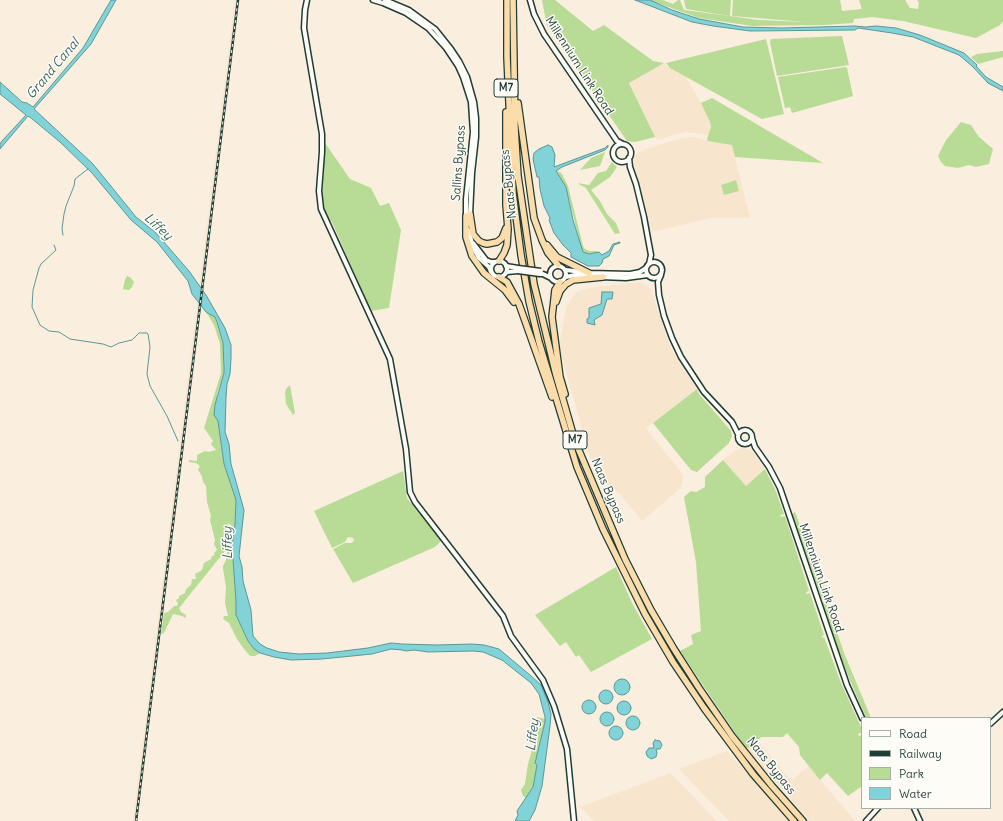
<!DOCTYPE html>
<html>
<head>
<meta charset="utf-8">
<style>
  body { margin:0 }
  #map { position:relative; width:1003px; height:821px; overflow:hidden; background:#faeede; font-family:Delius,sans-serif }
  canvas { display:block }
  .legend { position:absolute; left:861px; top:717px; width:130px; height:92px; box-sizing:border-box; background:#fdfcf7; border:1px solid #a4b0a9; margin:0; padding:5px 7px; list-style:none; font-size:12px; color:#1f3d34 }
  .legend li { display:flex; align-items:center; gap:8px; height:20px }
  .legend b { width:20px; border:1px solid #a4b0a9 }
</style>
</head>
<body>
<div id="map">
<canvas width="1003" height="821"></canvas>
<ul class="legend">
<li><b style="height:5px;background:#fdfcf7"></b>Road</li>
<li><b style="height:5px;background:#1f3d34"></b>Railway</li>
<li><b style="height:11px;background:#b8db95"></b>Park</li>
<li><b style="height:11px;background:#82d3d8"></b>Water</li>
</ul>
</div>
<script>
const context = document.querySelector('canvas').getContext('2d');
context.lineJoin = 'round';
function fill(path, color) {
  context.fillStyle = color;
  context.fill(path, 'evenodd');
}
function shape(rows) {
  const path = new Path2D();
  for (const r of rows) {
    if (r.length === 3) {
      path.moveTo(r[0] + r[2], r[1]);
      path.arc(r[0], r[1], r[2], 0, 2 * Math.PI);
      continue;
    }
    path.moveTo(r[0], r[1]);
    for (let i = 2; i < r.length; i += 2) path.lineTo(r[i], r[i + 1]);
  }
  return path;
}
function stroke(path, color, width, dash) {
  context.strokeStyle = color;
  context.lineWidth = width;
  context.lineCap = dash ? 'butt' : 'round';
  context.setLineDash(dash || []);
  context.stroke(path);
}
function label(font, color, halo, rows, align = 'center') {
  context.font = font + ' Delius,sans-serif';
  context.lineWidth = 3;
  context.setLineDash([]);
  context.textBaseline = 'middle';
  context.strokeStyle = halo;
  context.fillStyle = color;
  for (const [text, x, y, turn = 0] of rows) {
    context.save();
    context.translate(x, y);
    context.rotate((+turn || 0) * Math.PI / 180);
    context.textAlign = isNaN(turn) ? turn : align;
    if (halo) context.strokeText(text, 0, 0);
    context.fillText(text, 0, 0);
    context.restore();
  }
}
fill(shape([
  [235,0,239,0,209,240,137,821,133,821],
  [664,63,667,67,685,75,708,116,711,127,709,135,687,132,673,135,658,140,655,137,629,82],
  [692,137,732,145,750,218,711,218,652,232,634,166,634,156,643,150,656,146,678,139],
  [641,282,648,286,651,289,670,347,682,367,697,389,646,428,684,476,681,488,642,521,620,494,595,475,559,347,566,308,576,292,589,288],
  [742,448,749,450,753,452,765,469,746,486,723,460,735,451,738,449,740,450],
  [758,741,791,781,809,766,855,821,810,821,746,749],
  [727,751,790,821,729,821,679,769],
  [670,773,717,821,595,821,580,807]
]), '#f8e5cd');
fill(shape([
  [542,0,555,0,593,31,604,25,653,61,664,63,629,83,655,137,635,142,627,141,547,26],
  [649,0,663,0,673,4,678,0,680,0,684,10,759,20,806,22,732,16,733,0,840,0,842,11,862,9,859,0,905,0,910,8,918,9,919,3,917,0,1003,0,1003,21,1000,25,976,38,903,21,872,17,854,19,853,23,824,25,752,26,699,18],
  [684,0,731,0,730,16,686,9],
  [842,36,849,65,777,76,770,42,771,39],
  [766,39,784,114,762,119,670,68,666,63],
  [1003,51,1003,57,978,64,971,57,977,54],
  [846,67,847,68,853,96,792,113,790,107,785,108,778,77],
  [712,98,823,163,735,157,732,145,708,141,707,139,711,127,710,122,701,103],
  [961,122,971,125,979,137,993,149,989,164,976,167,969,165,958,168,945,166,941,162,938,156,946,140],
  [325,143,350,179,371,188,380,206,389,203,401,230,389,308,371,311,332,222,326,217,322,195],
  [605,152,600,166,580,170,591,158],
  [612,162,617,167,610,177,591,190,600,201,607,214,616,223,620,233,615,234,586,188,577,183,589,185,598,173,606,171],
  [556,171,560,172,562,174,568,186,583,246,585,249,590,251,596,251,599,252,589,254,585,253,582,251,566,187,557,174],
  [736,180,739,191,724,195,721,185],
  [127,276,130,277,134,282,132,287,129,290,123,289,125,280],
  [206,312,215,317,223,343,224,374,217,394,218,421,224,465,236,500,235,525,232,545,236,601,236,615,248,641,254,649,260,653,255,656,250,656,244,649,237,639,229,623,223,619,224,616,228,616,225,603,226,587,223,569,223,566,226,560,229,538,231,525,228,523,229,532,225,551,179,608,181,612,186,615,186,618,182,616,173,614,164,633,161,634,164,613,168,612,174,606,177,606,178,603,176,601,177,599,179,599,179,596,185,593,186,589,191,585,192,579,196,579,195,574,202,570,204,563,211,559,212,556,215,555,214,553,217,550,214,544,215,540,210,520,211,516,207,502,206,486,203,482,202,476,198,470,200,466,196,463,189,462,189,460,197,461,197,455,205,451,208,452,216,450,211,444,213,441,204,428,221,373,220,344,214,325],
  [290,385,295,413,293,415,286,404,285,393,286,389],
  [697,389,699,394,731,431,732,436,729,443,697,472,691,470,653,423],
  [723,460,746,486,765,469,775,489,784,514,780,515,781,517,785,516,809,591,806,592,807,594,810,593,824,635,822,636,822,638,824,637,841,683,862,729,862,732,858,734,859,736,862,735,862,786,848,796,827,773,820,780,800,755,799,747,787,733,783,737,761,737,758,741,746,749,680,651,693,644,691,635,701,631,696,562,684,497,691,491,696,492,705,487,705,477],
  [403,471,407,498,441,540,440,542,435,547,353,583,333,549,345,543,352,543,354,540,353,538,348,537,345,542,332,548,314,511],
  [795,512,826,594,822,599,792,514],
  [616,567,632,603,652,639,591,672,579,655,576,657,566,642,560,646,535,615],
  [826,602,835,626,844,653,871,718,866,718,841,659,822,603],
  [537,717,545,719,545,722,535,763,537,765,533,787,526,798,523,796,521,790,525,784,528,764,534,743,534,738,537,736,535,734,537,732,533,724,537,725]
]), '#b8db95');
const water = shape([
  [111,0,116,0,91,44,34,109,93,164,136,217,155,232,163,241,189,271,206,295,225,328,231,345,231,359,230,374,227,384,226,398,225,432,229,444,231,464,244,510,239,556,242,567,243,581,251,610,253,636,260,644,267,648,279,652,299,654,327,653,368,648,391,643,402,644,437,645,472,644,484,645,499,649,530,675,541,685,548,702,551,714,550,726,542,786,535,810,529,821,515,821,518,815,517,811,533,787,537,765,535,763,545,722,545,717,539,694,531,683,502,660,483,652,473,651,428,652,414,650,406,651,402,650,391,649,372,654,322,659,291,660,274,657,260,653,254,649,248,641,236,615,236,601,232,545,235,525,236,500,224,464,218,421,214,415,215,405,224,373,224,368,223,343,217,322,215,317,206,312,192,294,188,281,157,242,131,220,92,173,60,142,31,118,28,116,0,149,0,144,2,141,26,115,0,94,0,82,22,102,27,103,33,107,83,48,111,0],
  [635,0,650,0,672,10,699,19,743,27,781,28,855,26,866,27,876,26,896,28,920,35,964,53,977,65,976,66,986,77,1003,87,1003,91,988,83,972,66,959,55,913,37,892,33,858,28,855,30,750,31,713,26,692,22,635,0],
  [548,145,552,147,555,155,554,167,605,148,608,145,608,147,605,150,562,167,556,171,566,187,573,220,583,252,589,254,599,252,602,255,609,251,613,244,620,242,620,243,614,245,609,256,603,259,602,263,599,266,588,266,571,257,571,253,563,245,554,233,549,220,550,218,544,206,540,189,539,177,537,177,533,159,534,153,539,149,548,145],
  [602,292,613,292,612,299,607,299,602,315,594,320,595,325,587,323,587,319,589,318,589,308,601,304,602,292],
  [622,687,8],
  [606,697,7],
  [589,707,7],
  [624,708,7],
  [607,719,7],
  [633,723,7],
  [616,733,7],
  [655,740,660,741,662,745,660,749,656,749,657,753,656,757,651,759,647,756,646,752,649,748,654,748,653,743,655,740]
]);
fill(water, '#82d3d8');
stroke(water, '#5a9796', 1);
stroke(shape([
  [63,235,62,229,64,214,66,206,74,186,75,179,88,169],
  [54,245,56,250,41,264,39,268,33,290,32,307,40,325,49,331,59,332,70,339,103,344,111,347,119,343,132,340,139,333,147,333,148,334,150,347,147,374,150,386,167,416,178,441]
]), '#5a9796', 1);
const secondary = shape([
  [307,0,305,10,304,28,322,134,322,152,319,191,321,209,390,359,406,449,410,492,415,502,503,616,511,636,543,680,554,706,567,749,574,821],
  [373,0,383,3,406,13,428,28,446,48,458,66,463,77,471,102,472,118,473,132,466,199,466,218],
  [385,0,409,10,435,29,451,49,459,61,467,77,474,102,476,118,476,137,472,173,470,215],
  [530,0,534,14,544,34,617,141,623,144],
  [622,153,9],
  [629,158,630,167,636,184,644,217,651,255,649,264],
  [468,230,474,249,479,258,489,267,491,272],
  [473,243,486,260,491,262,495,262],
  [499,269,8],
  [654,270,8],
  [558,274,8],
  [506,266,518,268],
  [566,270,589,273,630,274,640,272,646,268],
  [505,274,507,272,518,271],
  [540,274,543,274,551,278],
  [661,275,658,282,659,295,664,316,672,338,681,357,704,392,732,422,738,434],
  [566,277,575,275,592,276],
  [600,277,626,278,648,275],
  [745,437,7],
  [752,438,755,447,769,467,780,488,847,685,862,718],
  [990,724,1003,712],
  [914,808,920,821],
  [866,821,878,808]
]);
const highway = shape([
  [507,0,507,57,513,193,521,255,529,301,539,342,577,467,603,529,645,614,673,662,704,708,753,774,794,821],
  [513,0,515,129,518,176,534,284,556,375,575,441,625,559,651,610,674,649,699,688,732,736,772,786,803,821],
  [518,103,534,218,542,240,548,253,558,265],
  [470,214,473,234,479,241,483,243,487,244,497,242,502,238,506,228],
  [466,216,466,237,472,256,484,273,505,290,514,302],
  [547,245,557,257,589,273],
  [499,261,504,253,507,245,508,229,506,205,506,112],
  [499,277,507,282,519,304,552,397],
  [560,282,555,290,552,317,560,377,565,394],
  [556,302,560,291,566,284,573,280,603,277]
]);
stroke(secondary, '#1f3d34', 7);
stroke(highway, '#1f3d34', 8);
stroke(secondary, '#fdfcf7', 4);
stroke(highway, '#fddcac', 5.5);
const rail = shape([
  [136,821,238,0]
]);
stroke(rail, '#1f3d34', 2.5);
stroke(rail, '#fdfcf7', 1, [3]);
const secondaryBridge = shape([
  [518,268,541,271],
  [518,271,540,274]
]);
stroke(secondaryBridge, '#1f3d34', 7, []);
stroke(secondaryBridge, '#fdfcf7', 4);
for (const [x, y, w] of [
  [506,88,24],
  [575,440,24]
]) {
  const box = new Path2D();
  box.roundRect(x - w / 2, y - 9, w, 18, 3);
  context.fillStyle = '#fdfcf7';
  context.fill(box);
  stroke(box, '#1f3d34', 1);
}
label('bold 11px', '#1f3d34', null, [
  ["M7",506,88],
  ["M7",575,440]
]);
label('12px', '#1f3d34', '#fdfcf7', [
  ["Millennium Link Road",579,66,57],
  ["Sallins Bypass",459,163,-86],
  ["Naas Bypass",509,184,-96],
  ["Naas Bypass",608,491,67],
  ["Millennium Link Road",821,578,71],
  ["Naas Bypass",771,766,51]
]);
label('italic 13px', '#38625d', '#fdfcf7', [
  ["Grand Canal",53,69,-50],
  ["Liffey",158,227,42],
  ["Liffey",228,543,-91],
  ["Liffey",533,735,-83]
]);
</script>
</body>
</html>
